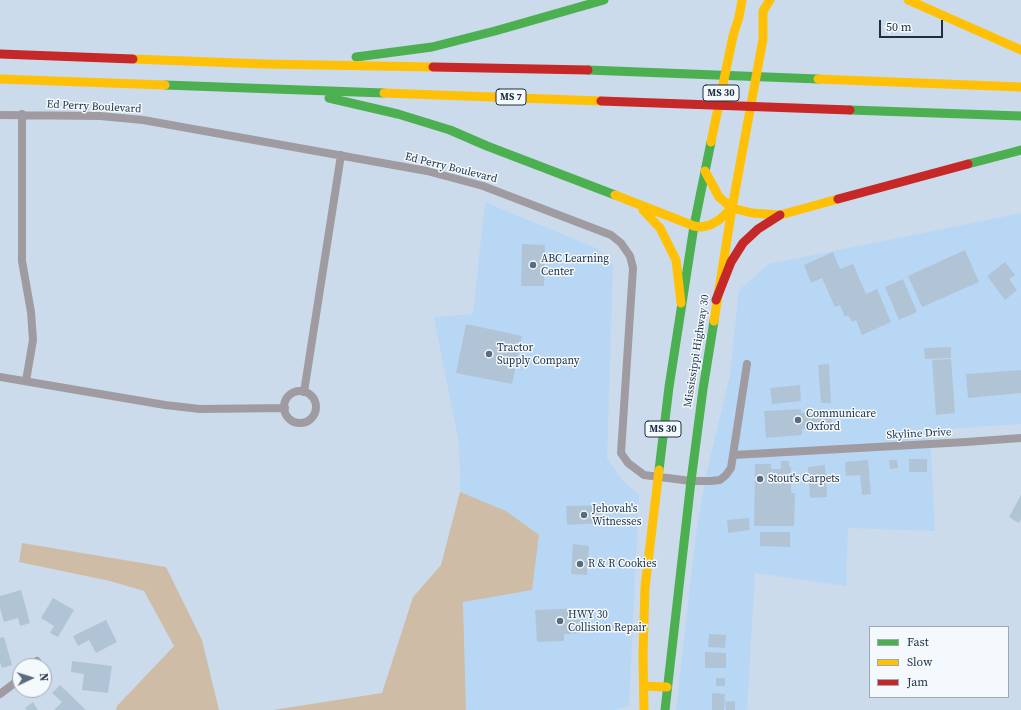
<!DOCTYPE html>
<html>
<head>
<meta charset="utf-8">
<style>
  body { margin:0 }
  #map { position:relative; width:1021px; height:710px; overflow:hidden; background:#cbdbeb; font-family:"Source Serif 4",serif }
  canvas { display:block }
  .legend { position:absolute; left:869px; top:626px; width:140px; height:72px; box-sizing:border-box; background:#f4f9fe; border:1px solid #9ea8b3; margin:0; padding:5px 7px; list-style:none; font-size:12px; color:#1c2f42 }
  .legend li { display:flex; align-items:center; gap:8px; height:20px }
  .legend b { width:20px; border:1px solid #9ea8b3 }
  .north { position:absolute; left:12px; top:658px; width:40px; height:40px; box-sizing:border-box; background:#f4f9fe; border:1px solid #9ea8b3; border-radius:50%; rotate:86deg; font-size:11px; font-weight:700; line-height:16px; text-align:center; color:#1c2f42 }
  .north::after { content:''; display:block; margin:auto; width:14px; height:18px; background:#596b7d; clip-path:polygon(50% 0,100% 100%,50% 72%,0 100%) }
  .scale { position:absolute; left:879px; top:20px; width:64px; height:18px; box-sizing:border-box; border:2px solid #1c2f42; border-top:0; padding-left:5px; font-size:12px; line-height:14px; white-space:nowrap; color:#1c2f42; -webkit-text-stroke:3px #f4f9fe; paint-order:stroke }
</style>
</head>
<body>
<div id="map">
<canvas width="1021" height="710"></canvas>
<ul class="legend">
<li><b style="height:5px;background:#4caf50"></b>Fast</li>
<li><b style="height:5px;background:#ffc107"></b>Slow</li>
<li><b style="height:5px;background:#c62828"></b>Jam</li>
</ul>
<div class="north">N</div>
<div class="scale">50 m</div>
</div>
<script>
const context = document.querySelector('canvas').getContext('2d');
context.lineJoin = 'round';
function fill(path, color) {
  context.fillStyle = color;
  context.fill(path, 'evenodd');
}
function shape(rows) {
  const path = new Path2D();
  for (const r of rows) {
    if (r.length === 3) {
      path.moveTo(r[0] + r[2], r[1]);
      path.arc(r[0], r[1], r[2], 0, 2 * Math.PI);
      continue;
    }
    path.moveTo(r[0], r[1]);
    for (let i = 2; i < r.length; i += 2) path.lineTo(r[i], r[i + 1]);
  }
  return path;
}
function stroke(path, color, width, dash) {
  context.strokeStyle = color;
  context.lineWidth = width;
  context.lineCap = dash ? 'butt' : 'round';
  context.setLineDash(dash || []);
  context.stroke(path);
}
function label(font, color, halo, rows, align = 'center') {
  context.font = font + ' "Source Serif 4",serif';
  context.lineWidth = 3;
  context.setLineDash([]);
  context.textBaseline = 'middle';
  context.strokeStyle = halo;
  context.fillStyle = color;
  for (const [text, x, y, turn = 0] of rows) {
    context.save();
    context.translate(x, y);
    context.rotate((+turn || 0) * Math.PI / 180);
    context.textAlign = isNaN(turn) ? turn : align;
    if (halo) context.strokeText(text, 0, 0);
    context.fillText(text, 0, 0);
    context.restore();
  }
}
fill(shape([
  [485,202,598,249,613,265,607,458,622,480,639,495,629,706,615,710,466,710,459,443,434,317,473,314],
  [1021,213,1021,424,930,430,935,531,848,528,846,586,755,573,747,710,676,710,696,534,707,471,730,375,739,290,769,264]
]), '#b8d7f5');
fill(shape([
  [460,492,506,511,539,535,532,590,463,602,466,710,273,710,382,693,413,597,441,565],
  [22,543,166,567,202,640,219,710,116,710,117,706,174,646,144,591,110,581,19,562]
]), '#cebca7');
fill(shape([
  [522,244,545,245,544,286,521,286],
  [965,250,979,282,922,307,908,276],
  [833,252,840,269,853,264,866,294,877,289,891,322,862,335,856,320,852,322,848,315,845,317,840,305,835,307,822,278,811,283,804,265],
  [1005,262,1015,275,1009,279,1017,290,1005,300,987,276],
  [903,279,917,312,899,320,885,287],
  [466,324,522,336,512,384,456,373],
  [951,347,951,358,925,359,924,348],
  [951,359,955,413,936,415,932,360],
  [829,364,831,403,821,403,818,365],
  [1021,370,1021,393,968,398,966,374],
  [800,385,801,401,772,404,770,388],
  [801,409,801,413,831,411,832,427,802,429,802,435,766,438,764,411],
  [909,459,927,459,927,472,909,472],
  [868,460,871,494,862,495,860,475,846,476,845,462],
  [889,460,897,460,898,468,890,469],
  [781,461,789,461,789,467,791,467,791,493,795,493,794,526,754,526,755,464,771,464,771,469,781,469],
  [825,465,827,497,810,498,808,467],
  [1021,495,1021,519,1019,523,1009,517],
  [601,505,602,523,567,525,566,506],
  [749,518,750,530,728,533,727,520],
  [760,532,790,532,790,547,760,546],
  [573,544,589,546,587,575,571,574],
  [21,590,30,623,20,626,18,618,4,622,0,608,0,596],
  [53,598,74,610,58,637,50,633,54,626,41,618],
  [584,608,585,633,564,634,564,641,537,642,535,610],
  [106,620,117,642,96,653,89,640,78,646,73,636],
  [709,634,726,635,725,648,708,647],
  [4,637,12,665,2,668,0,662,0,638],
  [705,652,726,653,726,668,705,668],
  [72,661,112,666,108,693,82,690,84,674,71,672],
  [716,678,725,678,725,686,716,686],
  [60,685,86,710,54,710,62,702,52,693],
  [712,693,725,694,724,710,712,710],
  [735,701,735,710,726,710,725,702],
  [33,702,38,710,26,710,25,708]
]), '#b1c4d6');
stroke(shape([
  [22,114,22,261,31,312,33,340,26,381],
  [0,115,100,116,143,120,427,171,483,186,611,235,621,243,630,256,633,268,621,453,628,463,644,475,691,481,711,481,720,480,726,475,731,468,733,455,966,442,1021,438],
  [0,377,165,405,200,409,285,408],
  [300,407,16],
  [304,392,341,155],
  [733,455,747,364],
  [32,666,37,661],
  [0,694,20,679]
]), '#a09ba0', 8);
stroke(shape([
  [356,57,432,47,495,31,604,0],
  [588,70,818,79],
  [165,85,384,93],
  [329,98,398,114,450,130,487,146,615,195],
  [850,110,1021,116],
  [968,164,1021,150],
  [659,470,669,387,694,226,711,142],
  [665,710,691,481,703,389,714,321]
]), '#4caf50', 9);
stroke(shape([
  [908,0,1021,50],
  [133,59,265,64,433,67],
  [0,79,165,85],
  [818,79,1021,87],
  [384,93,601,101],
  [711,142,733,36,739,17,742,0],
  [705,171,719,197,732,208,752,213,780,215,838,199],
  [615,195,694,226,701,227,710,225,719,220,732,208],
  [643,210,660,228,676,260,681,303],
  [714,321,732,208,763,39,763,11,770,0],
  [644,686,667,687],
  [644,710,643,655,645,587,659,470]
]), '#ffc107', 9);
stroke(shape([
  [0,54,133,59],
  [433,67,588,70],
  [601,101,850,110],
  [838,199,968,164],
  [716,300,731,262,743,243,758,229,780,215]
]), '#c62828', 9);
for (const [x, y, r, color] of [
  [533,265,4,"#596b7d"],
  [489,354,4,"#596b7d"],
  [798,420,4,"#596b7d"],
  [760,479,4,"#596b7d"],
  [584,515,4,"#596b7d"],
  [580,564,4,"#596b7d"],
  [560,621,4,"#596b7d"]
]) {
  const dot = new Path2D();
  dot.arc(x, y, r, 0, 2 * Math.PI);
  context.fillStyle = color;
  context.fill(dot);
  stroke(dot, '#f4f9fe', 1.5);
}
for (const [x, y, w] of [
  [721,93,36],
  [511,97,30],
  [663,429,36]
]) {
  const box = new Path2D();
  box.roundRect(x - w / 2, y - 8, w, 16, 3);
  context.fillStyle = '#f4f9fe';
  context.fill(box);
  stroke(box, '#1c2f42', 1);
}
label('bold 10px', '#1c2f42', null, [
  ["MS 30",721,93],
  ["MS 7",511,97],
  ["MS 30",663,429]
]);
label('11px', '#1c2f42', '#f4f9fe', [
  ["Ed Perry Boulevard",94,107,3],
  ["Ed Perry Boulevard",451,168,14],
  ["Mississippi Highway 30",697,351,-81],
  ["Skyline Drive",919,434,-3]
]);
label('11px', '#1c2f42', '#f4f9fe', [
  ["ABC Learning",541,259],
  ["Center",541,272],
  ["Tractor",497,348],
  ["Supply Company",497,361],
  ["Communicare",806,414],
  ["Oxford",806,427],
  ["Stout's Carpets",768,479],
  ["Jehovah's",592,509],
  ["Witnesses",592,522],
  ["R & R Cookies",588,564],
  ["HWY 30",568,615],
  ["Collision Repair",568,628]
], 'left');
</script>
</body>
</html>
